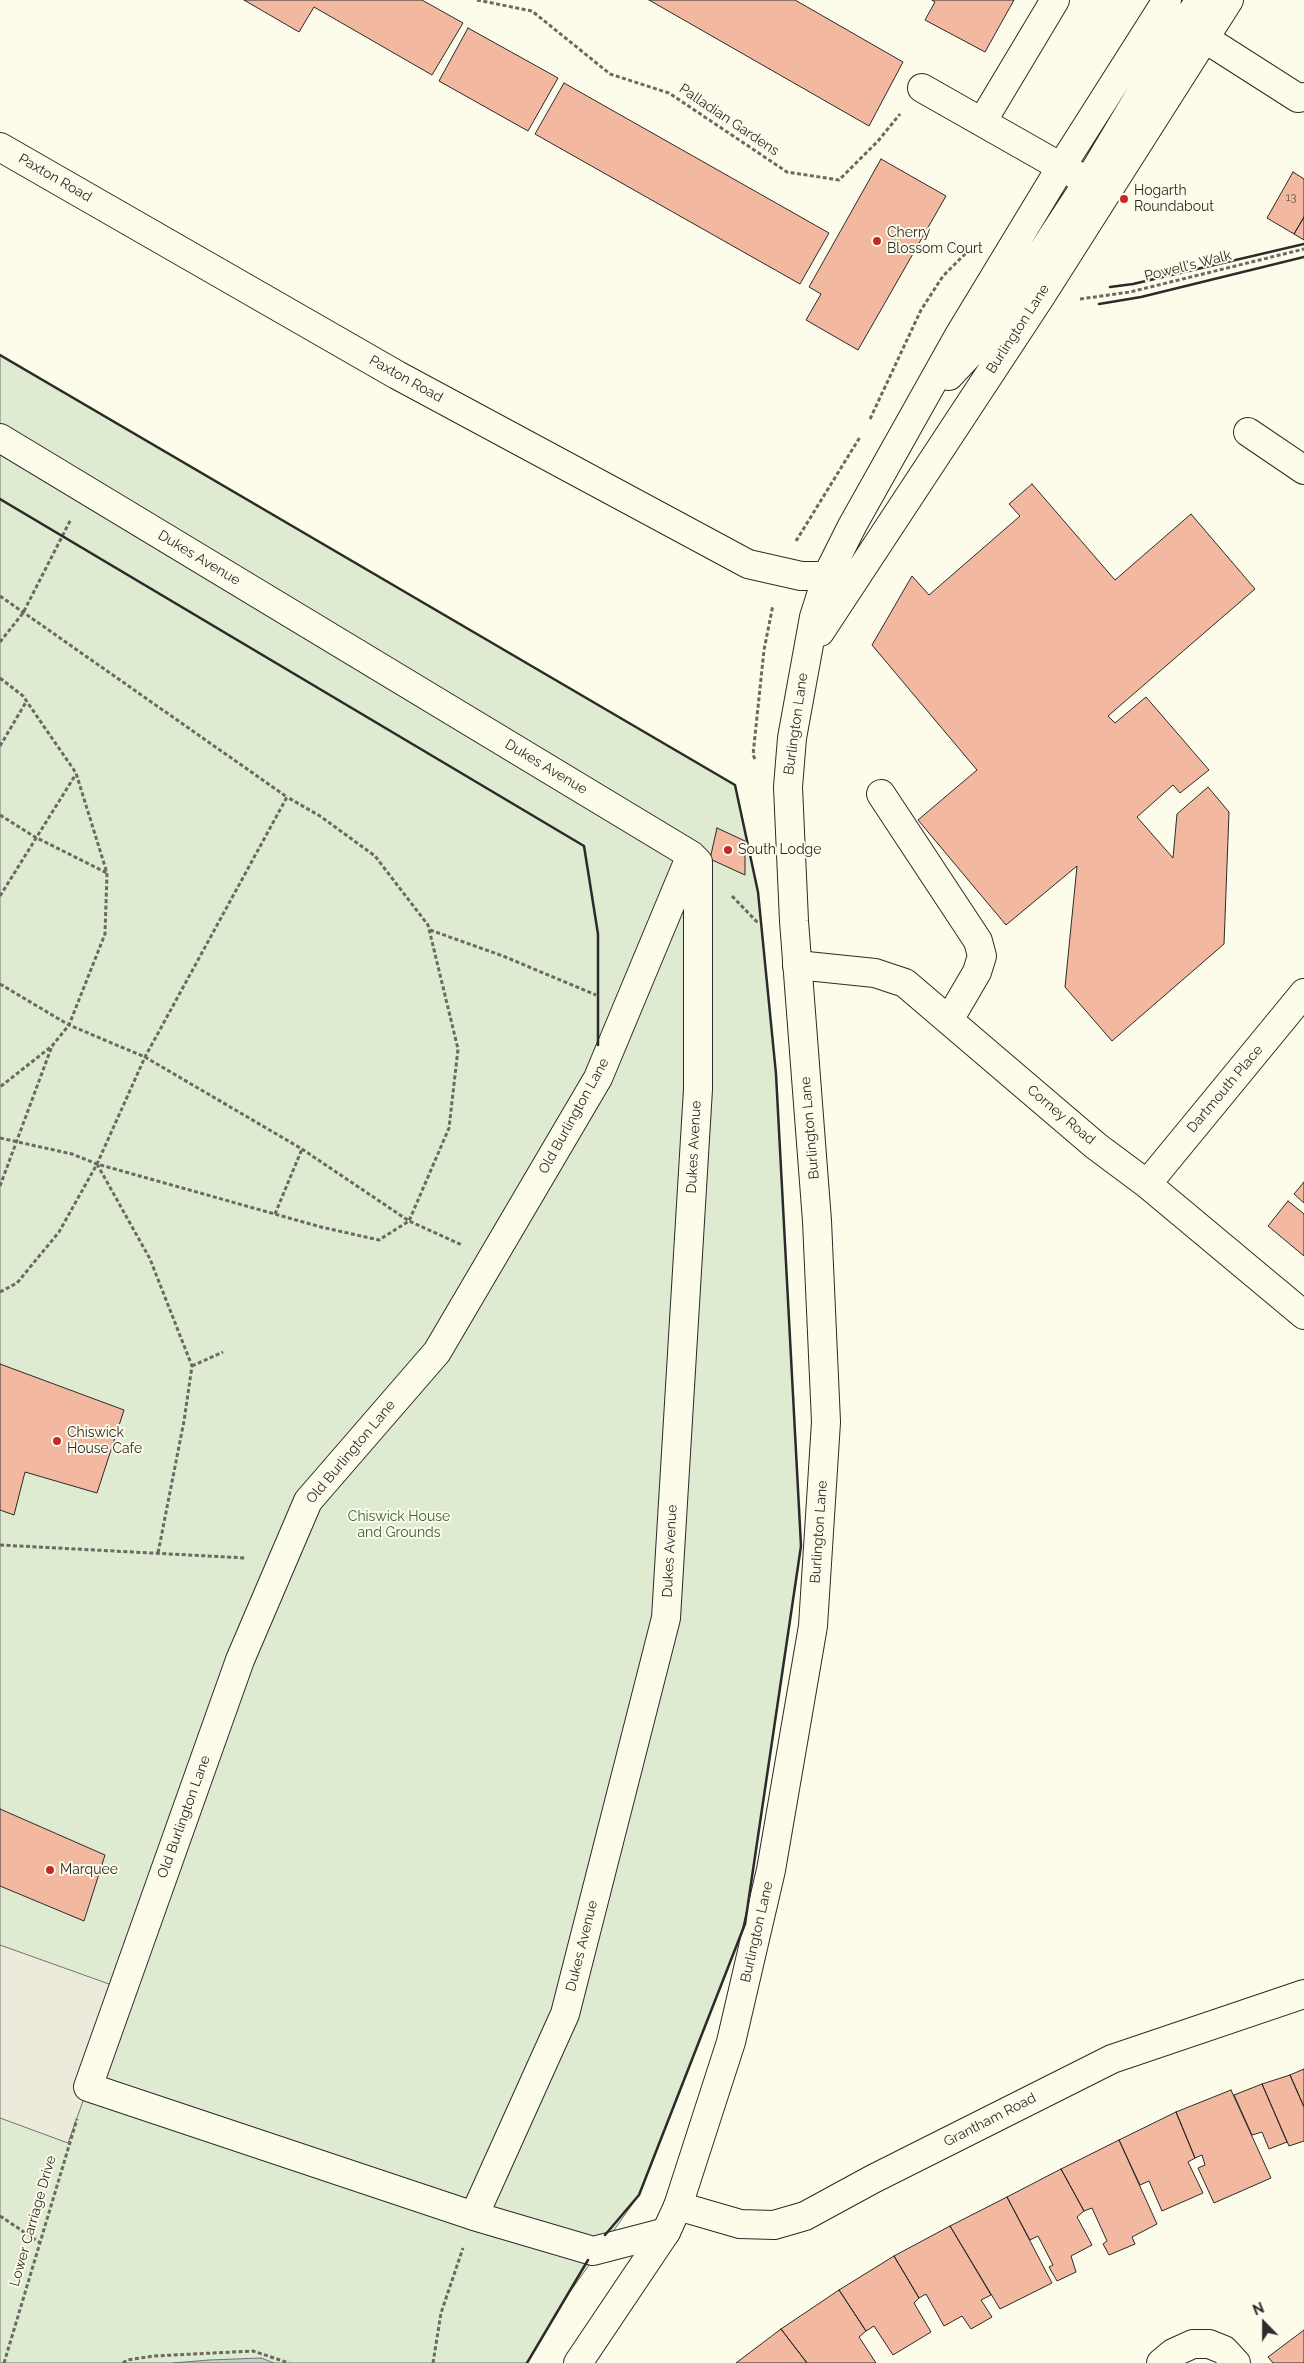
<!DOCTYPE html>
<html>
<head>
<meta charset="utf-8">
<style>
  body { margin:0 }
  #map { position:relative; width:1304px; height:2363px; overflow:hidden; background:#fdfbea; font-family:Raleway,sans-serif }
  canvas { display:block }
  .north { position:absolute; left:1239px; top:2298px; width:50px; height:50px; -webkit-text-stroke:4px #fdfbea; paint-order:stroke; rotate:338deg; font-size:14px; font-weight:700; line-height:20px; text-align:center; color:#2b2b2b }
  .north::after { content:''; display:block; margin:auto; width:18px; height:22px; background:#2b2b2b; clip-path:polygon(50% 0,100% 100%,50% 72%,0 100%) }
</style>
</head>
<body>
<div id="map">
<canvas width="1304" height="2363"></canvas>
<div class="north">N</div>
</div>
<script>
const context = document.querySelector('canvas').getContext('2d');
context.lineJoin = 'round';
function fill(path, color) {
  context.fillStyle = color;
  context.fill(path, 'evenodd');
}
function shape(rows) {
  const path = new Path2D();
  for (const r of rows) {
    path.moveTo(r[0], r[1]);
    for (let i = 2; i < r.length; i += 2) path.lineTo(r[i], r[i + 1]);
  }
  return path;
}
function stroke(path, color, width, dash) {
  context.strokeStyle = color;
  context.lineWidth = width;
  context.lineCap = dash ? 'butt' : 'round';
  context.setLineDash(dash || []);
  context.stroke(path);
}
function label(font, color, halo, rows, align = 'center') {
  context.font = font + ' Raleway,sans-serif';
  context.lineWidth = 4;
  context.setLineDash([]);
  context.textBaseline = 'middle';
  context.strokeStyle = halo;
  context.fillStyle = color;
  for (const [text, x, y, turn = 0] of rows) {
    context.save();
    context.translate(x, y);
    context.rotate((+turn || 0) * Math.PI / 180);
    context.textAlign = isNaN(turn) ? turn : align;
    if (halo) context.strokeText(text, 0, 0);
    context.fillText(text, 0, 0);
    context.restore();
  }
}
const green = shape([
  [0,355,735,785,758,892,776,1074,801,1546,745,1924,639,2195,562,2303,527,2363,0,2363,0,355]
]);
fill(green, '#deebd1');
stroke(green, '#74746e', 1);
const parking = shape([
  [0,1945,123,1989,68,2143,0,2118,0,1945]
]);
fill(parking, '#eceadb');
stroke(parking, '#74746e', 1);
const water = shape([
  [261,2358,274,2363,173,2363,209,2360,261,2358]
]);
fill(water, '#c7d0d0');
stroke(water, '#74746e', 1);
const building = shape([
  [244,0,422,0,463,23,432,75,314,7,299,32,244,0],
  [649,0,795,0,903,62,869,126,649,0],
  [932,0,1014,0,985,52,925,20,935,2,932,0],
  [468,28,558,78,528,131,439,81,468,28],
  [564,83,829,233,800,284,535,134,564,83],
  [881,159,946,196,858,350,806,320,821,294,809,287,881,159],
  [1293,172,1304,179,1304,217,1294,234,1267,218,1293,172],
  [1304,217,1304,240,1294,234,1304,217],
  [1032,484,1115,580,1191,514,1255,589,1108,716,1115,723,1146,697,1209,770,1180,793,1173,785,1137,817,1173,858,1177,814,1208,787,1229,812,1224,944,1112,1041,1065,987,1077,866,1006,925,918,820,977,770,872,645,912,576,929,595,1020,516,1009,504,1032,484],
  [717,828,745,841,745,875,710,859,717,828],
  [1304,1182,1304,1203,1294,1194,1304,1182],
  [1288,1201,1304,1214,1304,1256,1268,1226,1288,1201],
  [0,1364,124,1410,97,1493,25,1472,14,1515,0,1510,0,1364],
  [0,1809,105,1855,84,1921,0,1886,0,1809],
  [1304,2069,1304,2107,1290,2075,1304,2069],
  [1290,2075,1304,2107,1304,2141,1289,2146,1262,2084,1290,2075],
  [1262,2084,1287,2142,1269,2149,1262,2132,1252,2135,1234,2095,1262,2084],
  [1231,2090,1271,2178,1214,2203,1198,2168,1205,2165,1202,2155,1195,2158,1176,2112,1231,2090],
  [1176,2112,1195,2158,1188,2162,1203,2193,1162,2211,1149,2181,1140,2185,1119,2140,1176,2112],
  [1119,2140,1157,2224,1132,2237,1135,2244,1109,2255,1103,2244,1107,2241,1092,2208,1084,2211,1061,2169,1119,2140],
  [1061,2169,1084,2211,1077,2217,1092,2245,1071,2256,1076,2272,1057,2281,1049,2267,1053,2265,1038,2236,1030,2240,1007,2197,1061,2169],
  [1007,2197,1052,2283,1000,2309,950,2226,1007,2197],
  [950,2226,991,2295,981,2300,992,2317,971,2329,962,2316,944,2326,926,2294,919,2298,894,2256,950,2226],
  [894,2256,919,2298,914,2303,931,2332,893,2355,874,2326,866,2331,839,2290,894,2256],
  [839,2290,866,2331,859,2337,876,2363,807,2363,781,2329,839,2290],
  [781,2329,807,2363,736,2363,781,2329],
  [1304,2330,1304,2363,1273,2363,1268,2357,1304,2330]
]);
fill(building, '#f2b8a0');
stroke(building, '#2b2b2b', 1);
const minor = shape([
  [1204,38,1298,98,1304,97],
  [922,88,1061,167,1107,191],
  [982,122,1055,0],
  [0,147,397,375,748,564,801,576,827,576],
  [1248,432,1304,470],
  [0,438,691,855,698,862,698,1089,666,1618,565,2014,474,2216],
  [881,794,978,941,982,956,977,972,949,1020],
  [797,965,875,973,905,983,1096,1146,1147,1184,1304,1315],
  [1147,1184,1304,993],
  [678,2206,740,2224,774,2225,805,2216,873,2179,1112,2059,1304,1994],
  [666,2232,593,2251,474,2216,88,2087,240,1660,308,1501,437,1352,598,1078,691,855],
  [1161,2363,1173,2353,1193,2344,1209,2344,1224,2350,1236,2363]
]);
const highway = shape([
  [949,376,980,343,1024,280,1088,182,1168,48,1200,0],
  [820,632,1041,296,1229,0],
  [578,2363,666,2232,678,2206,731,2042,771,1870,813,1626,826,1422,817,1221,794,921,788,787,792,738,814,617,827,576,852,526,958,337,1061,167,1167,0]
]);
stroke(minor, '#2b2b2b', 30);
stroke(highway, '#2b2b2b', 30);
stroke(shape([
  [477,0,532,11,610,74,669,93,787,172,839,180,878,141,900,114],
  [1080,299,1130,292,1304,249],
  [870,419,921,310,943,276,968,251],
  [796,541,860,437],
  [0,596,287,797,145,1057,97,1164,59,1232,17,1283,0,1292],
  [0,642,23,613,71,519],
  [0,678,23,696,76,773,107,873,105,934,69,1025,52,1046,0,1087],
  [0,746,26,702],
  [755,759,753,755,764,650,773,605],
  [0,815,35,837,107,873],
  [0,896,76,774],
  [732,896,759,924],
  [430,930,503,956,596,995],
  [0,984,69,1025,145,1057,302,1149,409,1221,462,1245],
  [0,1138,72,1154,97,1164,321,1227,379,1240,409,1221,449,1128,458,1049,428,925,375,856,320,816,287,797],
  [97,1164,150,1259,192,1366,184,1421,158,1553],
  [0,1186,52,1046],
  [275,1214,302,1149],
  [192,1366,223,1352],
  [0,1545,246,1558],
  [0,2216,39,2242],
  [4,2363,77,2119],
  [123,2363,127,2360,154,2356,253,2351,289,2363],
  [433,2363,441,2313,463,2248]
]), '#6a6964', 3, [4, 2.5]);
stroke(minor, '#fdfbea', 28);
stroke(highway, '#fdfbea', 28);
stroke(shape([
  [1110,287,1133,284,1304,244],
  [1099,304,1141,297,1304,257],
  [0,355,735,785,758,892,776,1074,801,1546,745,1924,639,2195,605,2235],
  [0,499,584,846,598,934,598,1045],
  [527,2363,588,2260]
]), '#2b2b2b', 2.5);
for (const [x, y, r, color] of [
  [1124,199,5,"#c62828"],
  [877,241,5,"#c62828"],
  [728,850,5,"#c62828"],
  [57,1441,5,"#c62828"],
  [50,1870,5,"#c62828"]
]) {
  const dot = new Path2D();
  dot.arc(x, y, r, 0, 2 * Math.PI);
  context.fillStyle = color;
  context.fill(dot);
  stroke(dot, '#fdfbea', 2);
}
label('11px', '#5d4e48', null, [
  ["13",1291,198]
]);
label('14px', '#2b2b2b', '#fdfbea', [
  ["Palladian Gardens",729,120,34],
  ["Paxton Road",55,178,30],
  ["Powell's Walk",1188,266,-14],
  ["Burlington Lane",1018,329,-57],
  ["Paxton Road",406,379,29],
  ["Dukes Avenue",199,558,31],
  ["Burlington Lane",796,724,-82],
  ["Dukes Avenue",546,767,31],
  ["Dartmouth Place",1225,1089,-50],
  ["Corney Road",1061,1115,40],
  ["Old Burlington Lane",574,1116,-61],
  ["Burlington Lane",810,1128,-95],
  ["Dukes Avenue",694,1147,-87],
  ["Old Burlington Lane",351,1452,-50],
  ["Burlington Lane",819,1532,-86],
  ["Dukes Avenue",670,1551,-87],
  ["Old Burlington Lane",184,1817,-70],
  ["Burlington Lane",757,1932,-77],
  ["Dukes Avenue",582,1946,-76],
  ["Grantham Road",990,2120,-27],
  ["Lower Carriage Drive",33,2221,-74]
]);
label('14px', '#2b2b2b', '#fdfbea', [
  ["Hogarth",1134,191],
  ["Roundabout",1134,207],
  ["Cherry",887,233],
  ["Blossom Court",887,249],
  ["South Lodge",738,850],
  ["Chiswick",67,1433],
  ["House Cafe",67,1449],
  ["Marquee",60,1870]
], 'left');
label('14px', '#34623c', '#fdfbea', [
  ["Chiswick House",399,1517],
  ["and Grounds",399,1533]
]);
</script>
</body>
</html>
